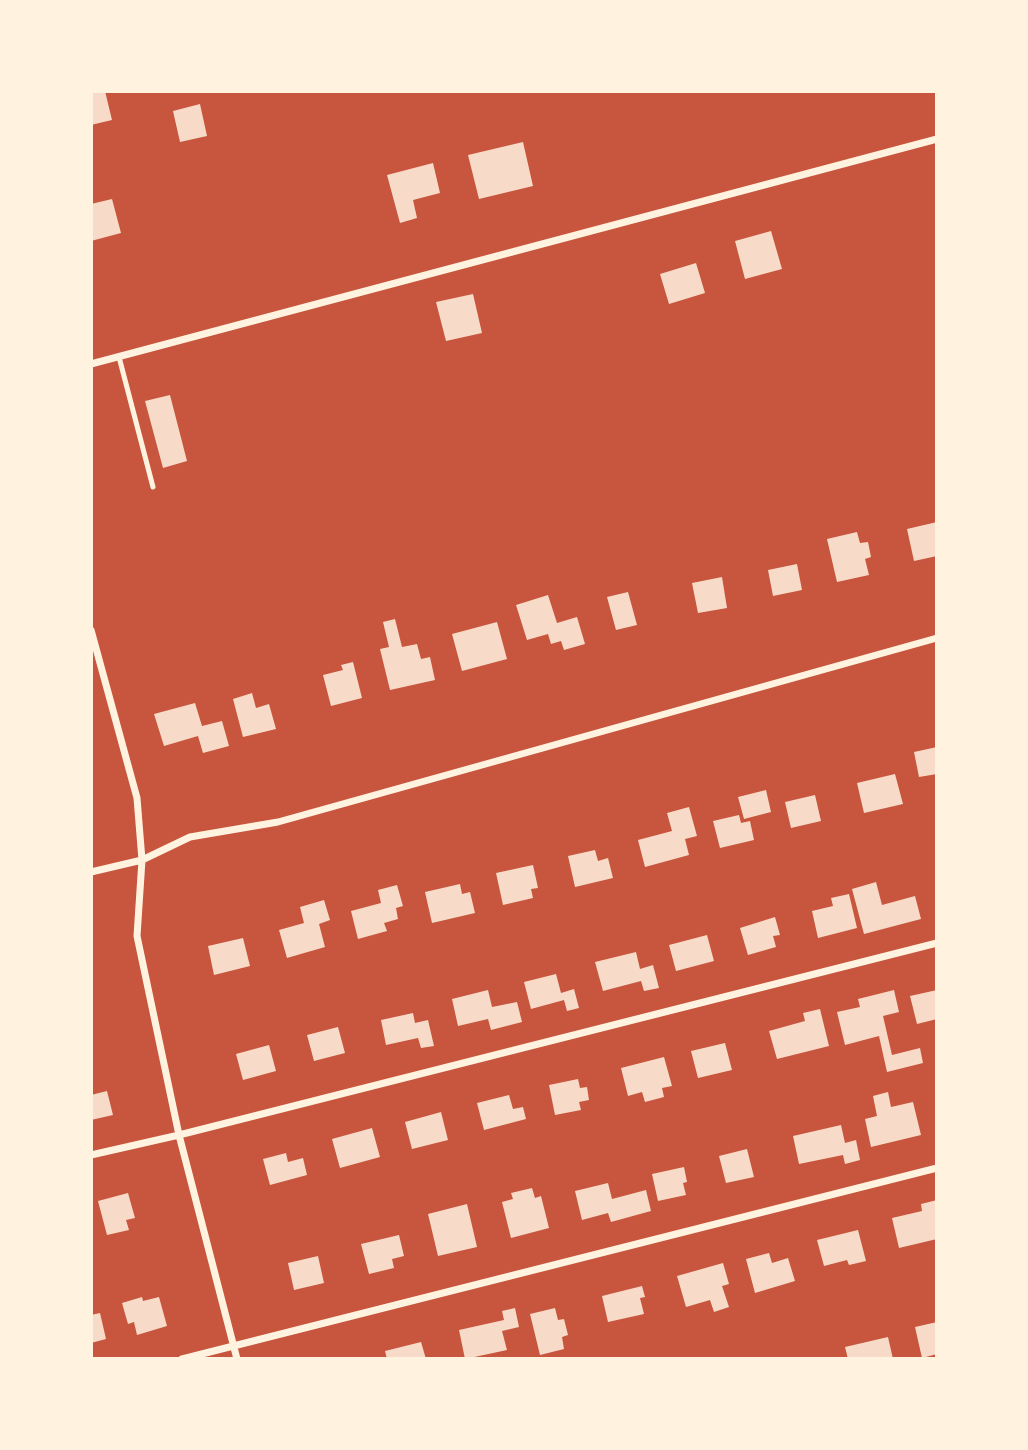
<!DOCTYPE html>
<html>
<head>
<meta charset="utf-8">
<style>
  body { margin:0 }
  #map { position:relative; width:1028px; height:1450px; overflow:hidden; background:#c8553d; font-family:Lato,sans-serif }
  canvas { display:block }
  .frame { position:absolute; inset:0; border:93px solid #fff3e0; pointer-events:none }
</style>
</head>
<body>
<div id="map">
<canvas width="1028" height="1450"></canvas>
<div class="frame"></div>
</div>
<script>
const context = document.querySelector('canvas').getContext('2d');
context.lineJoin = 'round';
function fill(path, color) {
  context.fillStyle = color;
  context.fill(path, 'evenodd');
}
function shape(rows) {
  const path = new Path2D();
  for (const r of rows) {
    path.moveTo(r[0], r[1]);
    for (let i = 2; i < r.length; i += 2) path.lineTo(r[i], r[i + 1]);
  }
  return path;
}
function stroke(path, color, width, dash) {
  context.strokeStyle = color;
  context.lineWidth = width;
  context.lineCap = dash ? 'butt' : 'round';
  context.setLineDash(dash || []);
  context.stroke(path);
}
fill(shape([
  [91,91,105,91,112,120,91,125],
  [200,104,207,136,180,142,173,111],
  [523,142,533,186,479,199,468,155],
  [433,163,440,193,413,200,417,218,400,223,387,175],
  [112,199,121,233,91,241,91,204],
  [771,231,782,269,745,279,735,241],
  [696,263,705,293,669,304,660,274],
  [473,294,482,333,446,341,436,302],
  [170,395,187,461,163,468,145,401],
  [937,522,937,556,914,561,907,529],
  [857,532,860,543,868,542,871,557,865,559,869,575,837,582,827,539],
  [797,564,802,590,773,596,768,570],
  [722,577,727,608,698,613,692,583],
  [628,592,637,625,616,630,607,597],
  [548,595,557,623,577,617,585,644,564,650,561,641,551,644,548,634,527,640,516,605],
  [395,619,402,647,417,644,421,659,430,657,435,680,390,690,380,649,389,647,383,622],
  [497,622,507,659,462,671,452,634],
  [353,662,362,698,331,706,323,675,343,670,341,665],
  [252,693,256,708,269,704,276,729,243,737,233,699],
  [195,703,202,726,222,721,229,746,203,753,198,736,164,746,154,714],
  [937,747,937,774,919,777,914,752],
  [895,774,903,804,864,813,857,783],
  [766,790,771,812,744,819,738,797],
  [815,795,821,821,791,828,785,802],
  [689,807,697,836,685,839,689,855,645,867,638,840,672,831,667,813],
  [739,815,741,823,750,821,754,840,720,848,713,821],
  [595,850,598,861,608,858,613,878,575,887,568,856],
  [533,865,538,888,531,889,533,898,503,905,496,873],
  [876,882,882,905,915,896,921,919,864,934,852,889],
  [460,884,462,894,470,892,475,913,432,923,425,892],
  [397,885,403,906,396,908,398,919,384,923,387,931,358,939,351,911,381,903,378,890],
  [849,894,857,928,818,938,812,911,833,906,831,898],
  [324,900,330,920,319,924,325,947,287,958,279,930,304,923,300,907],
  [775,917,780,935,773,936,776,947,748,955,740,928],
  [707,935,714,961,676,971,669,945],
  [243,938,250,966,214,975,208,946],
  [636,952,640,969,653,965,659,988,644,991,641,981,603,991,595,962],
  [556,974,561,993,574,989,579,1008,567,1011,564,1000,531,1009,524,982],
  [488,990,492,1007,517,1002,522,1022,491,1030,488,1019,458,1026,452,999],
  [894,990,899,1012,883,1016,892,1055,920,1048,923,1063,887,1072,879,1036,845,1045,837,1012,860,1007,858,999],
  [937,990,937,1019,917,1024,910,996],
  [820,1009,829,1046,777,1059,769,1031,805,1021,803,1013],
  [413,1013,415,1023,428,1020,434,1046,421,1048,418,1038,386,1045,381,1020],
  [338,1027,345,1053,314,1061,307,1035],
  [725,1043,732,1070,698,1078,691,1051],
  [269,1045,276,1071,243,1080,236,1054],
  [664,1057,672,1086,662,1088,664,1097,645,1102,642,1092,628,1096,621,1068],
  [578,1079,580,1088,587,1087,589,1100,579,1102,581,1110,555,1115,549,1085],
  [107,1091,113,1115,91,1120,91,1095],
  [888,1092,891,1107,913,1102,921,1135,871,1147,865,1119,877,1116,873,1096],
  [509,1095,513,1109,523,1107,526,1119,484,1130,477,1103],
  [441,1112,448,1140,412,1149,405,1122],
  [841,1125,845,1143,856,1140,860,1160,845,1164,843,1155,799,1164,793,1136],
  [372,1128,380,1157,340,1168,332,1139],
  [747,1149,754,1177,726,1183,719,1156],
  [286,1153,288,1162,303,1158,307,1175,270,1185,263,1159],
  [684,1167,687,1182,683,1183,686,1195,658,1201,652,1174],
  [608,1183,612,1199,646,1190,651,1211,611,1222,608,1213,582,1220,575,1191],
  [532,1188,535,1198,541,1196,549,1228,511,1238,502,1202,513,1199,511,1193],
  [128,1193,135,1218,126,1220,129,1230,107,1235,98,1201],
  [937,1200,937,1239,899,1248,892,1218,922,1211,921,1204],
  [467,1204,477,1247,438,1256,428,1214],
  [858,1230,866,1261,849,1265,847,1260,824,1266,817,1240],
  [399,1235,404,1256,392,1259,394,1268,369,1274,361,1244],
  [769,1253,772,1263,788,1258,795,1281,755,1293,746,1259],
  [318,1256,324,1283,294,1290,288,1263],
  [723,1263,729,1284,722,1286,729,1307,714,1312,710,1300,686,1307,677,1276],
  [642,1286,645,1297,640,1298,644,1314,608,1322,602,1296],
  [142,1297,143,1301,159,1297,167,1326,137,1335,134,1322,128,1324,122,1303],
  [515,1308,519,1327,502,1331,507,1350,465,1359,459,1330,504,1320,502,1311],
  [555,1308,558,1320,564,1319,568,1335,562,1337,564,1349,540,1355,530,1314],
  [100,1313,106,1339,91,1343,91,1315],
  [937,1322,937,1354,922,1358,915,1327],
  [888,1337,893,1359,848,1359,845,1347],
  [421,1342,426,1359,387,1359,385,1351]
]), '#f7dbc8');
stroke(shape([
  [119,357,153,487]
]), '#fff3e0', 5);
stroke(shape([
  [91,364,937,139],
  [91,630,137,798,142,860,137,936,179,1135,237,1359],
  [91,872,142,860,190,837,278,822,937,638],
  [91,1155,179,1135,937,943],
  [182,1359,937,1168]
]), '#fff3e0', 7);
</script>
</body>
</html>
